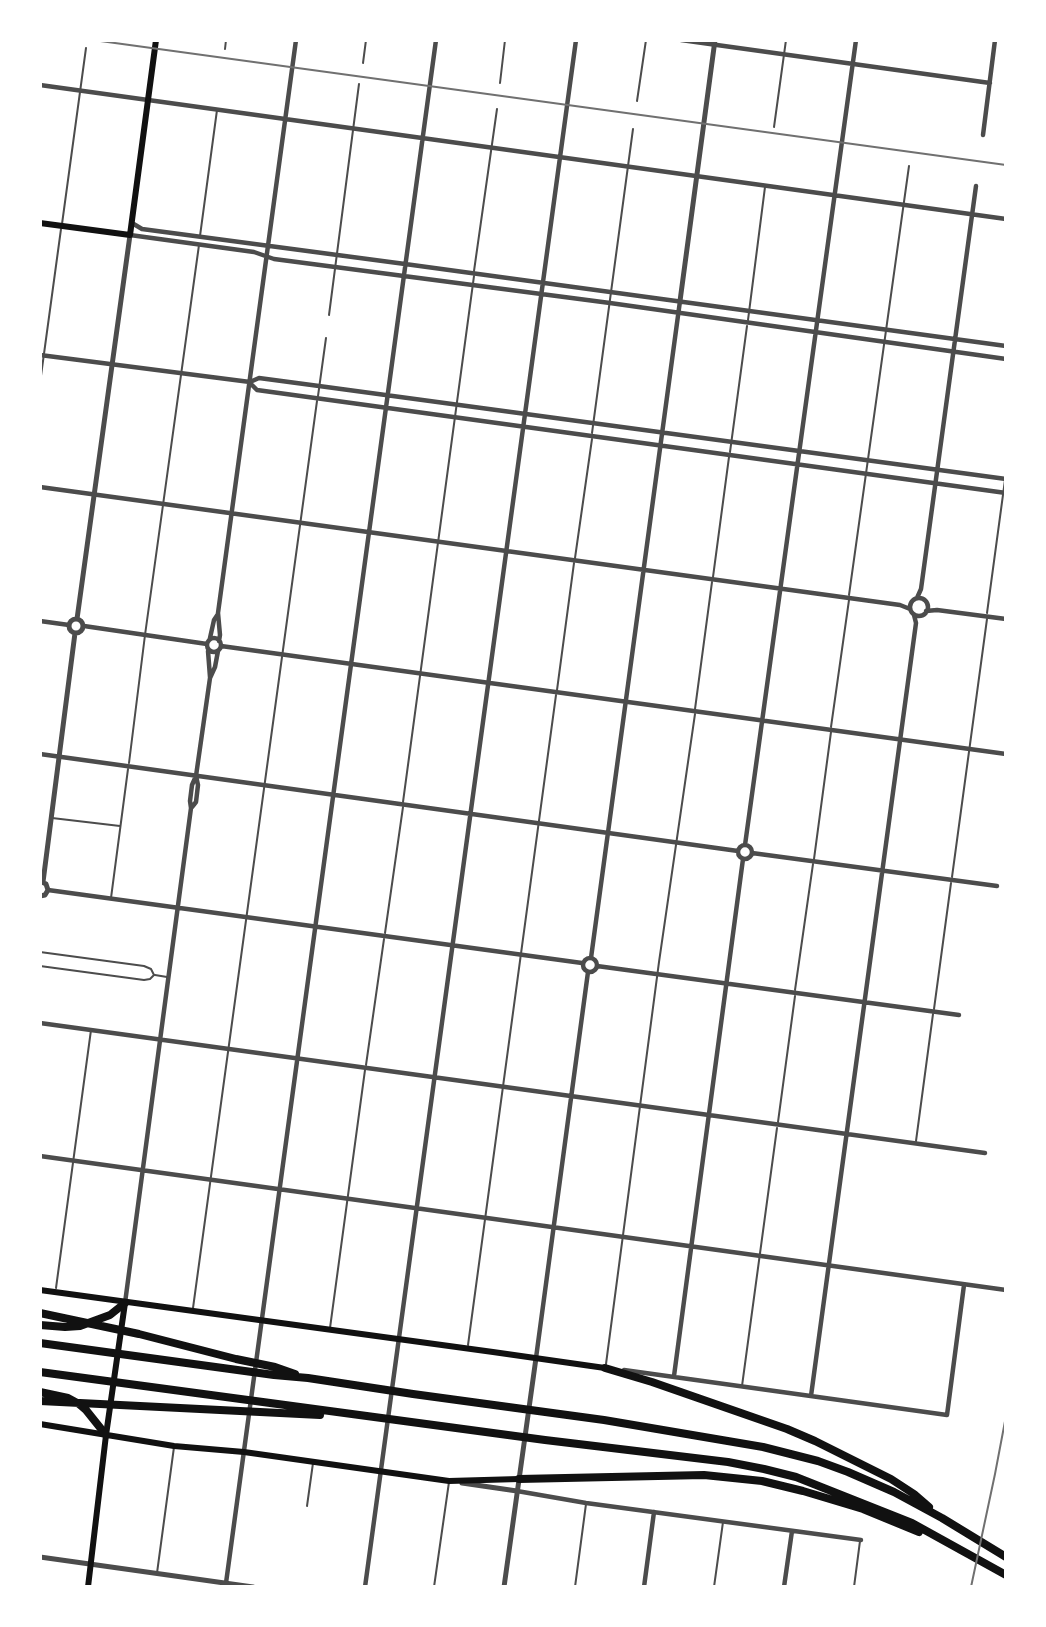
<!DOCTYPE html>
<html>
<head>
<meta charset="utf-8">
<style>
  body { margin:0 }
  #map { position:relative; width:1046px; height:1627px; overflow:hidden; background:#fff; font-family:"Noto Sans",sans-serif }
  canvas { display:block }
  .frame { position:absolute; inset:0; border:42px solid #fff; pointer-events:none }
</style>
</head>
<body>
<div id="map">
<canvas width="1046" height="1627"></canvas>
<div class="frame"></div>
</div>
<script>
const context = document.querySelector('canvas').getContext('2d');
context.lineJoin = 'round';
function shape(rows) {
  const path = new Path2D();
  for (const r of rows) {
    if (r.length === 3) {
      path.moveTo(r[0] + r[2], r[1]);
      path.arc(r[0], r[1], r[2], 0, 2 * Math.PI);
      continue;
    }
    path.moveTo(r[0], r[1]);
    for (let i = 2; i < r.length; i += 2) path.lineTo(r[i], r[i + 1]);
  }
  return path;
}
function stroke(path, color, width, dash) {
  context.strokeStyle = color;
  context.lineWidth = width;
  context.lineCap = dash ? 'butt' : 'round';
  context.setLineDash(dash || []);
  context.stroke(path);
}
stroke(shape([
  [225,49,226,40],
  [363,63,366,40],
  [500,83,505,40],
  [637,101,646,40],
  [774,127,786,40],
  [62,224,86,48],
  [200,236,217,110],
  [474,271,497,109],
  [329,315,359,84],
  [748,320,765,187],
  [40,383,61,229],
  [318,396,326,338],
  [592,433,633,129],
  [730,452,747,326],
  [575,558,592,439],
  [713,577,729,457],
  [849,595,909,166],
  [987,613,1005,480],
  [557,690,574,563],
  [695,709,712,582],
  [831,727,849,600],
  [129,763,145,635,199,245],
  [403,802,474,276],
  [52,818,120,826],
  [814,859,831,732],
  [952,877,987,619],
  [111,898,128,769],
  [385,933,403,807],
  [40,952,144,966,151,969,154,975,150,979,144,980,40,966],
  [155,975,167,977],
  [795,990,813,864],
  [934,1009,951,883],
  [366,1065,384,939],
  [778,1122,795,996],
  [916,1141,933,1014],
  [56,1288,91,1030],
  [193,1308,317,401],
  [330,1328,365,1070],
  [468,1345,556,695],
  [606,1364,659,962,695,714],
  [742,1386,777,1128],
  [307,1506,313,1463],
  [157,1573,174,1447],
  [434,1587,449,1482],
  [575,1587,586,1504],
  [714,1587,723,1522],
  [854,1587,860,1541]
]), '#4c4c4c', 2);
stroke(shape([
  [681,40,990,83],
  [40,85,1006,219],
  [983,135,995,40],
  [132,223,142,229,405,264,1006,346],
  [130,235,254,252,274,259,610,303,1006,359],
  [40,355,250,382,259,378,319,386,1006,479],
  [250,383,257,390,1006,493],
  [40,487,900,605,910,609],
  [917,598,921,589,976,186],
  [919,607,9],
  [926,611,937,610,1006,619],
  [40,621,69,625],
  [84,626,207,644],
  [214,645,7],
  [210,638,214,620,218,614],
  [219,641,220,635,218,613,296,40],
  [221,646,1006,754],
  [208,651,210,677],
  [40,754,738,851],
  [192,807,196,802,198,785,196,776,210,678,215,667,218,651],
  [745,852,7],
  [745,845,856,40],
  [752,853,997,886],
  [48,890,582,963],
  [590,965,7],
  [591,958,680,301],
  [597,966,959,1015],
  [40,1023,985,1153],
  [40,1156,1006,1290],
  [125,1303,191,808,190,801,192,785,196,776],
  [536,1358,588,972],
  [624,1370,947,1415,964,1285],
  [674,1376,743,859],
  [811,1396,916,623,914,615],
  [517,1491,586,1503,861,1540],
  [226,1583,436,40],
  [365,1587,576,40],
  [644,1587,654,1512],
  [784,1587,792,1531]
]), '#4c4c4c', 4.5);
stroke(shape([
  [680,301,715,40],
  [76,626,7],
  [77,619,130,235],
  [43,882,75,633],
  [40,896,45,895,48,890,46,884,42,882],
  [462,1483,517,1491],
  [40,1557,253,1587],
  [504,1587,536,1358]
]), '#4c4c4c', 5);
stroke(shape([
  [40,223,130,235,156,40],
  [40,1290,493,1352,605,1368],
  [40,1424,174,1446,244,1452,449,1481,519,1479],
  [88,1587,106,1435,125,1303]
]), '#111', 6);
stroke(shape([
  [40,1313,139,1334,236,1359,275,1367,295,1374],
  [40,1325,65,1327,80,1326,110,1315,125,1303],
  [40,1343,274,1375,308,1378,413,1394,604,1420,763,1447,818,1461,848,1472,894,1492,942,1518,1006,1557],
  [605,1368,652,1382,787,1429,815,1441,891,1479,914,1494,929,1507],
  [40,1372,545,1440,728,1462,764,1469,796,1477,912,1523,1006,1575],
  [40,1392,68,1398,79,1404,86,1410,106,1435],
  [40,1401,320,1415],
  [519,1479,704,1475,762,1481,803,1491,863,1509,919,1532]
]), '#111', 8);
stroke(shape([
  [93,40,1006,165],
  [971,1587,995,1474,1006,1416]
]), '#707070', 2);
</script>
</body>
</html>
